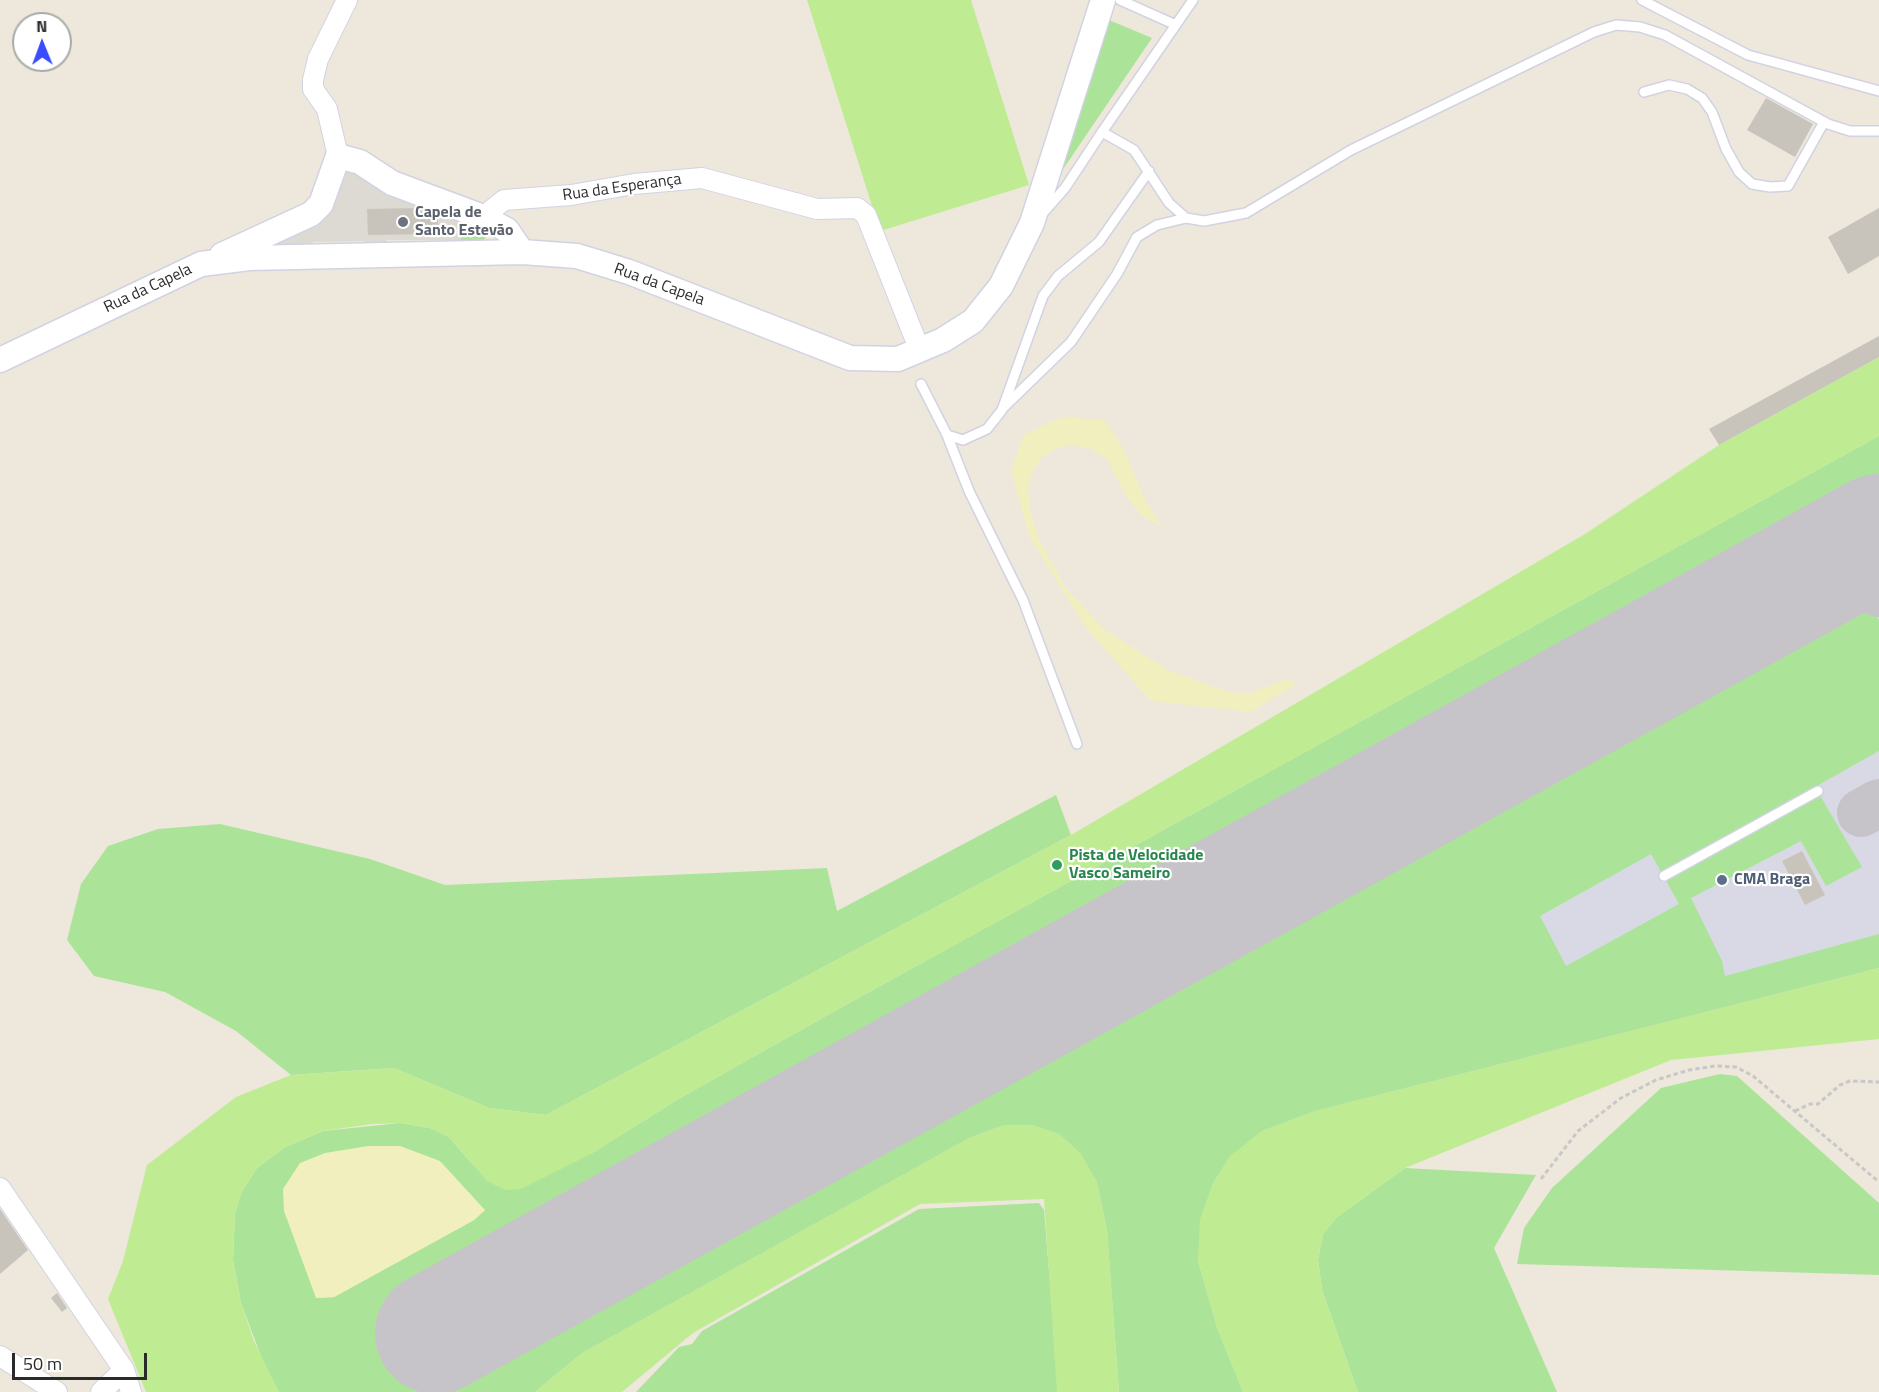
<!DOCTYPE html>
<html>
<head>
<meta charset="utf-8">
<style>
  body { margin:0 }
  #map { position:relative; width:1879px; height:1392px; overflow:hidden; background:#ede7dc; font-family:"Titillium Web",sans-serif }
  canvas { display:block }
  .north { position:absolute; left:12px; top:12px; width:60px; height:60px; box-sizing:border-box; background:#fff; border:2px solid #aaa; border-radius:50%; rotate:359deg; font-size:16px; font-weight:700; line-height:24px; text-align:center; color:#2a2a2a }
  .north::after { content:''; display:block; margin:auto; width:21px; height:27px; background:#394dfd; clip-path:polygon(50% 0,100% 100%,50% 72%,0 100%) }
  .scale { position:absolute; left:12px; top:1353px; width:135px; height:27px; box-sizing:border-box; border:3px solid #2a2a2a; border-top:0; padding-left:8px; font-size:18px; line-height:21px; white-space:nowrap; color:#2a2a2a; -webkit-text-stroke:4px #fff; paint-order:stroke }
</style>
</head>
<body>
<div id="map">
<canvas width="1879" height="1392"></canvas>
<div class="north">N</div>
<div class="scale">50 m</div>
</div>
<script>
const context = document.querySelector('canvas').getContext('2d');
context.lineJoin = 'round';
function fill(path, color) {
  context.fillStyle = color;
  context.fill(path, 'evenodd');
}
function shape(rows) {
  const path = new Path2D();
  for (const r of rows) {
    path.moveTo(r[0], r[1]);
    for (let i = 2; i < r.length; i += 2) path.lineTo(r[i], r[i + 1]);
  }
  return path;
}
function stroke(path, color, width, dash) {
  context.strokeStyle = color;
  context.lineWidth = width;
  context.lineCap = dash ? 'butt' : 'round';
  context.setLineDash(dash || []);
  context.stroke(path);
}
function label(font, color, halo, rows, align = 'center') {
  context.font = font + ' "Titillium Web",sans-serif';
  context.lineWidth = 4.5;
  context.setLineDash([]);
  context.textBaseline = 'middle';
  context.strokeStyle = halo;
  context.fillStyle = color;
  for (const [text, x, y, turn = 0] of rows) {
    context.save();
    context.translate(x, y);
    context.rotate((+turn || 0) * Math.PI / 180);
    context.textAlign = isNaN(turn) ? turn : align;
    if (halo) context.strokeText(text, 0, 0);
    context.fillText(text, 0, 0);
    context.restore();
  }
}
fill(shape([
  [1879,436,1879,968,1655,1026,1198,1261,1243,1392,1119,1392,1107,1230,1059,1134,582,1353,535,1392,279,1392,521,1189]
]), '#d8d9e5');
fill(shape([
  [1109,20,1152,38,1053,184],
  [461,215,482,229,486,237,482,243,461,245],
  [1879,436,1879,502,1483,723,419,1304,451,1362,1847,589,1857,588,1865,597,1879,620,1879,751,1815,787,1862,867,1826,886,1801,841,1691,898,1722,961,1725,976,1879,934,1879,968,1315,1111,1262,1131,1230,1157,1213,1183,1198,1261,1217,1328,1243,1392,1119,1392,1107,1230,1097,1182,1080,1153,1059,1134,1032,1125,1004,1125,969,1138,582,1353,535,1392,279,1392,267,1372,241,1303,233,1260,235,1213,242,1191,257,1168,285,1147,323,1131,400,1123,430,1128,449,1137,473,1165,591,1154,680,1098,840,1008],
  [1651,854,1679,904,1566,966,1540,916],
  [485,1210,474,1220,334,1297,316,1298],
  [1056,795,1071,835,546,1115,489,1108,394,1068,291,1075,236,1031,165,992,94,976,67,940,81,884,108,846,158,829,220,824,370,859,445,885,827,868,837,911],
  [1720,1074,1737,1076,1879,1203,1879,1275,1517,1264,1524,1228,1552,1188,1661,1088],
  [1405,1168,1536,1175,1494,1248,1557,1392,1358,1392,1322,1290,1318,1260,1323,1234,1337,1217],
  [1039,1203,1044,1210,1059,1392,636,1392,679,1347,692,1344,702,1331,919,1209]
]), '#abe498');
fill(shape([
  [1062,417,1105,420,1124,450,1144,497,1161,527,1141,515,1126,496,1106,458,1089,448,1071,445,1055,449,1042,457,1032,472,1028,488,1030,511,1039,539,1065,587,1104,629,1168,670,1228,692,1250,693,1287,679,1295,684,1292,687,1250,712,1151,701,1086,628,1029,536,1011,470,1024,435],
  [368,1146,400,1146,440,1161,485,1210,474,1220,334,1297,316,1298,284,1211,283,1189,300,1163,325,1153]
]), '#f2efbf');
fill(shape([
  [807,0,971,0,1029,185,880,231],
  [1879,357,1879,436,840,1008,680,1098,591,1154,521,1189,505,1190,487,1181,449,1137,430,1128,400,1123,372,1124,323,1131,285,1147,257,1168,242,1191,235,1213,233,1260,241,1303,254,1341,279,1392,146,1392,108,1299,123,1261,147,1165,236,1097,291,1075,394,1068,489,1108,546,1115,1071,835,1585,534,1719,445],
  [1879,968,1879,1039,1671,1060,1405,1168,1337,1217,1323,1235,1318,1260,1322,1290,1358,1392,1243,1392,1217,1328,1198,1261,1200,1219,1213,1183,1230,1156,1262,1131,1315,1111],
  [1004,1125,1032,1125,1059,1134,1080,1153,1097,1182,1107,1230,1119,1392,1057,1392,1044,1199,920,1204,693,1333,622,1392,535,1392,582,1353,969,1138]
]), '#bfec93');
fill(shape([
  [345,167,461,215,461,240,386,240,386,248,366,248,365,241,313,242,312,249,265,249,270,240,330,214]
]), '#dddad3');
stroke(shape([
  [1832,561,1845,559,1858,563,1866,570,1879,593],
  [1861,813,1879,803]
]), '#c6c4c8', 48);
stroke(shape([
  [436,1333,1879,535]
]), '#c6c4c8', 122);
fill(shape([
  [1766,98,1813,124,1795,157,1747,130],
  [417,208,438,215,438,234,368,235,367,209],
  [1879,208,1879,256,1848,274,1828,237],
  [1879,336,1879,357,1719,445,1709,429],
  [1802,851,1825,895,1805,905,1782,861],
  [0,1209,28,1250,0,1274],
  [57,1293,67,1308,62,1312,51,1298]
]), '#c8c4bc');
const service = shape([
  [1120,0,1176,25],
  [1642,0,1748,55,1879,91],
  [1644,92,1669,85,1687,89,1702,98,1712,112,1726,149,1739,172,1752,184,1770,187,1788,186,1824,122],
  [1102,132,1193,0],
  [1043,213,1065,188,1102,132,1134,150,1169,203,1186,218,1204,221,1246,213,1351,150,1594,32,1616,25,1640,27,1665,35,1828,124,1850,131,1879,131],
  [921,384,947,435,963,440,987,429,1002,410,1043,296,1058,276,1099,242,1149,171],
  [1003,408,1071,342,1117,274,1137,237,1157,225,1186,218],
  [947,435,969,491,1023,600,1077,744],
  [1664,876,1818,791]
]);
const minor = shape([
  [338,156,327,109,313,89,313,80,318,59,347,0],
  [483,217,504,200,571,195,634,184,702,178,817,209,857,208,866,215,920,351],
  [0,1188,124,1370,131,1392],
  [0,1356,57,1392],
  [101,1392,124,1370]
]);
const tertiary = shape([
  [222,255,311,214,321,204,338,156,360,162,392,183,483,217,507,230,522,252],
  [0,360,201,264,249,258,522,252,577,256,629,272,850,358,898,359,943,340,973,321,1001,286,1032,223,1103,0]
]);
stroke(service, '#d1d3e3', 12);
stroke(minor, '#d1d3e3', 22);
stroke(tertiary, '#d1d3e3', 27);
stroke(shape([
  [1795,1111,1810,1104,1818,1104,1840,1085,1850,1081,1879,1082],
  [1541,1179,1578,1131,1621,1098,1656,1080,1689,1070,1715,1066,1736,1067,1753,1076,1879,1182]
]), '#c8c8c8', 3, [4.5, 3]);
stroke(service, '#fff', 9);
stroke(minor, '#fff', 20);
stroke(tertiary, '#fff', 24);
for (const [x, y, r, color] of [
  [403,222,6,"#6b7280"],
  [1057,865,6,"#2e9e5b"],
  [1722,880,6,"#5c6f8a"]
]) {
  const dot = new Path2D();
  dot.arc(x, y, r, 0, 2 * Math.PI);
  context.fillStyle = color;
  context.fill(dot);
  stroke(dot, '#fff', 2);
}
label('16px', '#2a2a2a', '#fff', [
  ["Rua da Esperança",622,188,-8],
  ["Rua da Capela",659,285,20],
  ["Rua da Capela",148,289,-25]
]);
label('bold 16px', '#5b616d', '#fff', [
  ["Capela de",415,213],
  ["Santo Estevão",415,231]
], 'left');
label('bold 16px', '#27864d', '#fff', [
  ["Pista de Velocidade",1069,856],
  ["Vasco Sameiro",1069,874]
], 'left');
label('bold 16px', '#4e5e75', '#fff', [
  ["CMA Braga",1734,880]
], 'left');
</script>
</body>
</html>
